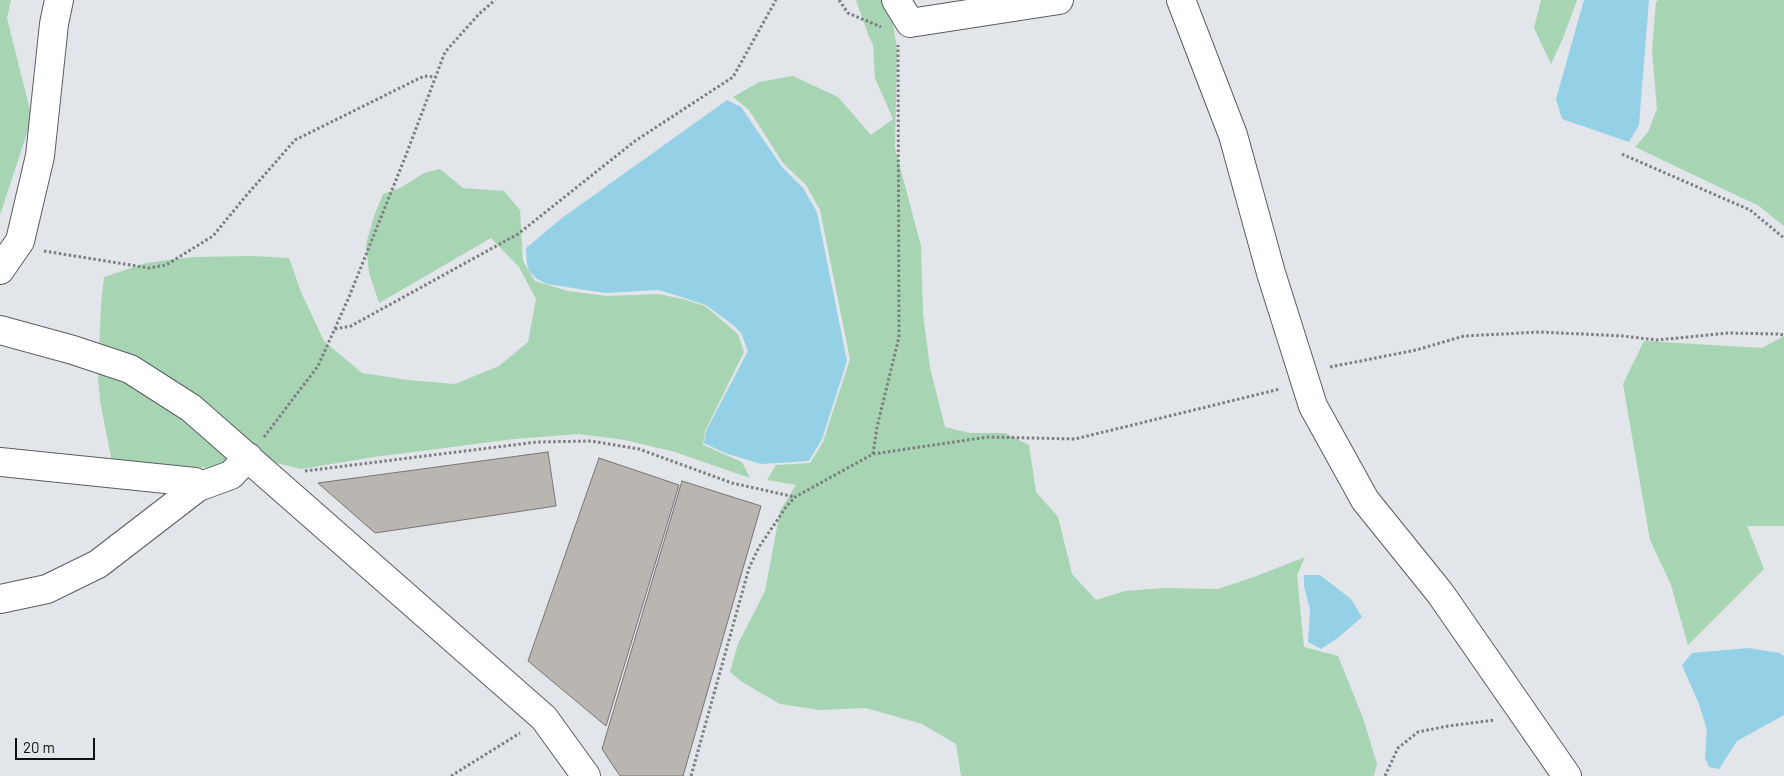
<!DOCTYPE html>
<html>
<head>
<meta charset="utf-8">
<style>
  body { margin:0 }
  #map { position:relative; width:1784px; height:776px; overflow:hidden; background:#e2e5e9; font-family:Barlow,sans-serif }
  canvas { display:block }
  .scale { position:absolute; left:15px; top:738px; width:80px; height:22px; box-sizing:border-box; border:2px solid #101112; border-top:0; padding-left:6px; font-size:15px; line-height:18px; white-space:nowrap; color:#101112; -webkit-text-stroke:4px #e2e5e9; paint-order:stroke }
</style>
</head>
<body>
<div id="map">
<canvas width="1784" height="776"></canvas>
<div class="scale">20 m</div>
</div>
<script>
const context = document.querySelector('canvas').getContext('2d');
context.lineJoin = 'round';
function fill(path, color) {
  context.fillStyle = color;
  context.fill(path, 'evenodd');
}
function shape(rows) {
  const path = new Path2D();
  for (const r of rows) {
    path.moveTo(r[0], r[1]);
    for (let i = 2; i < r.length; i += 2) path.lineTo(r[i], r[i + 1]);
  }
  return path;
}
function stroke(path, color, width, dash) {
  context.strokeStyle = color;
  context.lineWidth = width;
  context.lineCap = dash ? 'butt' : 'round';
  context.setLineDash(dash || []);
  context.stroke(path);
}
fill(shape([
  [0,0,11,0,7,18,32,118,0,215],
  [856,0,883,0,891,12,897,49,895,148,921,246,923,313,930,368,945,427,970,433,1005,433,1029,445,1036,492,1058,517,1072,574,1096,600,1125,591,1164,588,1218,589,1254,577,1305,557,1297,575,1304,647,1338,656,1363,718,1377,764,1374,776,961,776,956,744,922,724,866,708,820,710,780,704,742,682,730,672,738,644,765,591,780,511,796,485,767,480,776,465,810,463,823,442,850,359,820,210,806,185,783,163,749,110,733,97,759,82,793,76,838,97,871,135,893,119,875,78,873,44,869,37],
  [1541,0,1577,0,1563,38,1551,64,1534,28],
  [1658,0,1784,0,1784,226,1759,206,1635,147,1648,132,1657,109,1652,50,1656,2],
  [440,169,463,188,504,191,520,210,523,261,535,281,568,291,607,296,659,294,686,300,705,306,738,334,744,352,705,431,703,445,742,462,750,478,675,452,625,440,579,434,514,439,374,457,301,469,268,461,229,469,112,462,100,401,98,375,101,305,104,277,146,263,192,257,253,256,289,258,301,292,324,341,362,373,408,380,455,384,499,366,528,342,536,299,519,267,491,238,379,303,369,273,366,244,374,216,383,194,400,188,424,173],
  [1784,336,1784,526,1747,526,1764,569,1688,645,1671,585,1650,540,1623,384,1644,341,1762,348]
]), '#a7d5b4');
fill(shape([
  [1584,0,1649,0,1639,125,1629,142,1562,119,1556,99],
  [727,100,741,107,782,167,803,188,817,212,847,361,822,439,809,461,761,464,725,453,704,443,706,431,748,351,741,333,733,325,706,305,659,290,605,293,547,284,537,279,529,271,527,264,526,248,562,218],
  [1304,575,1320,575,1351,599,1362,617,1339,637,1321,649,1308,642,1310,610,1304,586],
  [1748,648,1780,653,1784,656,1784,715,1737,741,1719,769,1709,767,1705,758,1707,730,1699,704,1682,665,1692,653]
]), '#94d1e7');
const building = shape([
  [548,452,556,506,375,533,318,483,548,452],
  [599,458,679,485,606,726,528,661,599,458],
  [682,481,761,506,683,776,620,776,602,749,682,481]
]);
fill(building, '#b9b6b2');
stroke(building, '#787471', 1);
const street = shape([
  [896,0,910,23,1059,0],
  [1181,0,1233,135,1271,273,1313,406,1365,500,1440,593,1567,776],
  [0,270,20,241,40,156,54,24,59,0],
  [0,330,73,350,130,369,191,408,544,718,586,776],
  [0,462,195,482,198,487],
  [0,599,47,589,98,564,198,487,231,475,248,457]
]);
stroke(street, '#5a5d60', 30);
stroke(shape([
  [839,0,848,13,881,27],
  [1622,154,1750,210,1784,238],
  [44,251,149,268,166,265,213,236,245,197,295,140,424,76,436,77],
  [335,329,351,326,518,234,635,141,733,77,776,0],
  [1330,367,1416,350,1464,336,1540,332,1623,336,1657,340,1728,333,1778,334,1784,335],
  [264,437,318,366,349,297,406,155,445,52,479,14,495,0],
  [873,454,877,427,899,337,898,45],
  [305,471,537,442,591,441,639,449,732,483,795,497],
  [451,776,520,733],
  [691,776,749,568,759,547,786,507,795,497,873,454,988,437,1075,439,1280,389],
  [1385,776,1398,748,1418,732,1448,726,1495,720]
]), '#7b7d80', 3, [2.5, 2.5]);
stroke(street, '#fff', 28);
</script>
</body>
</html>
